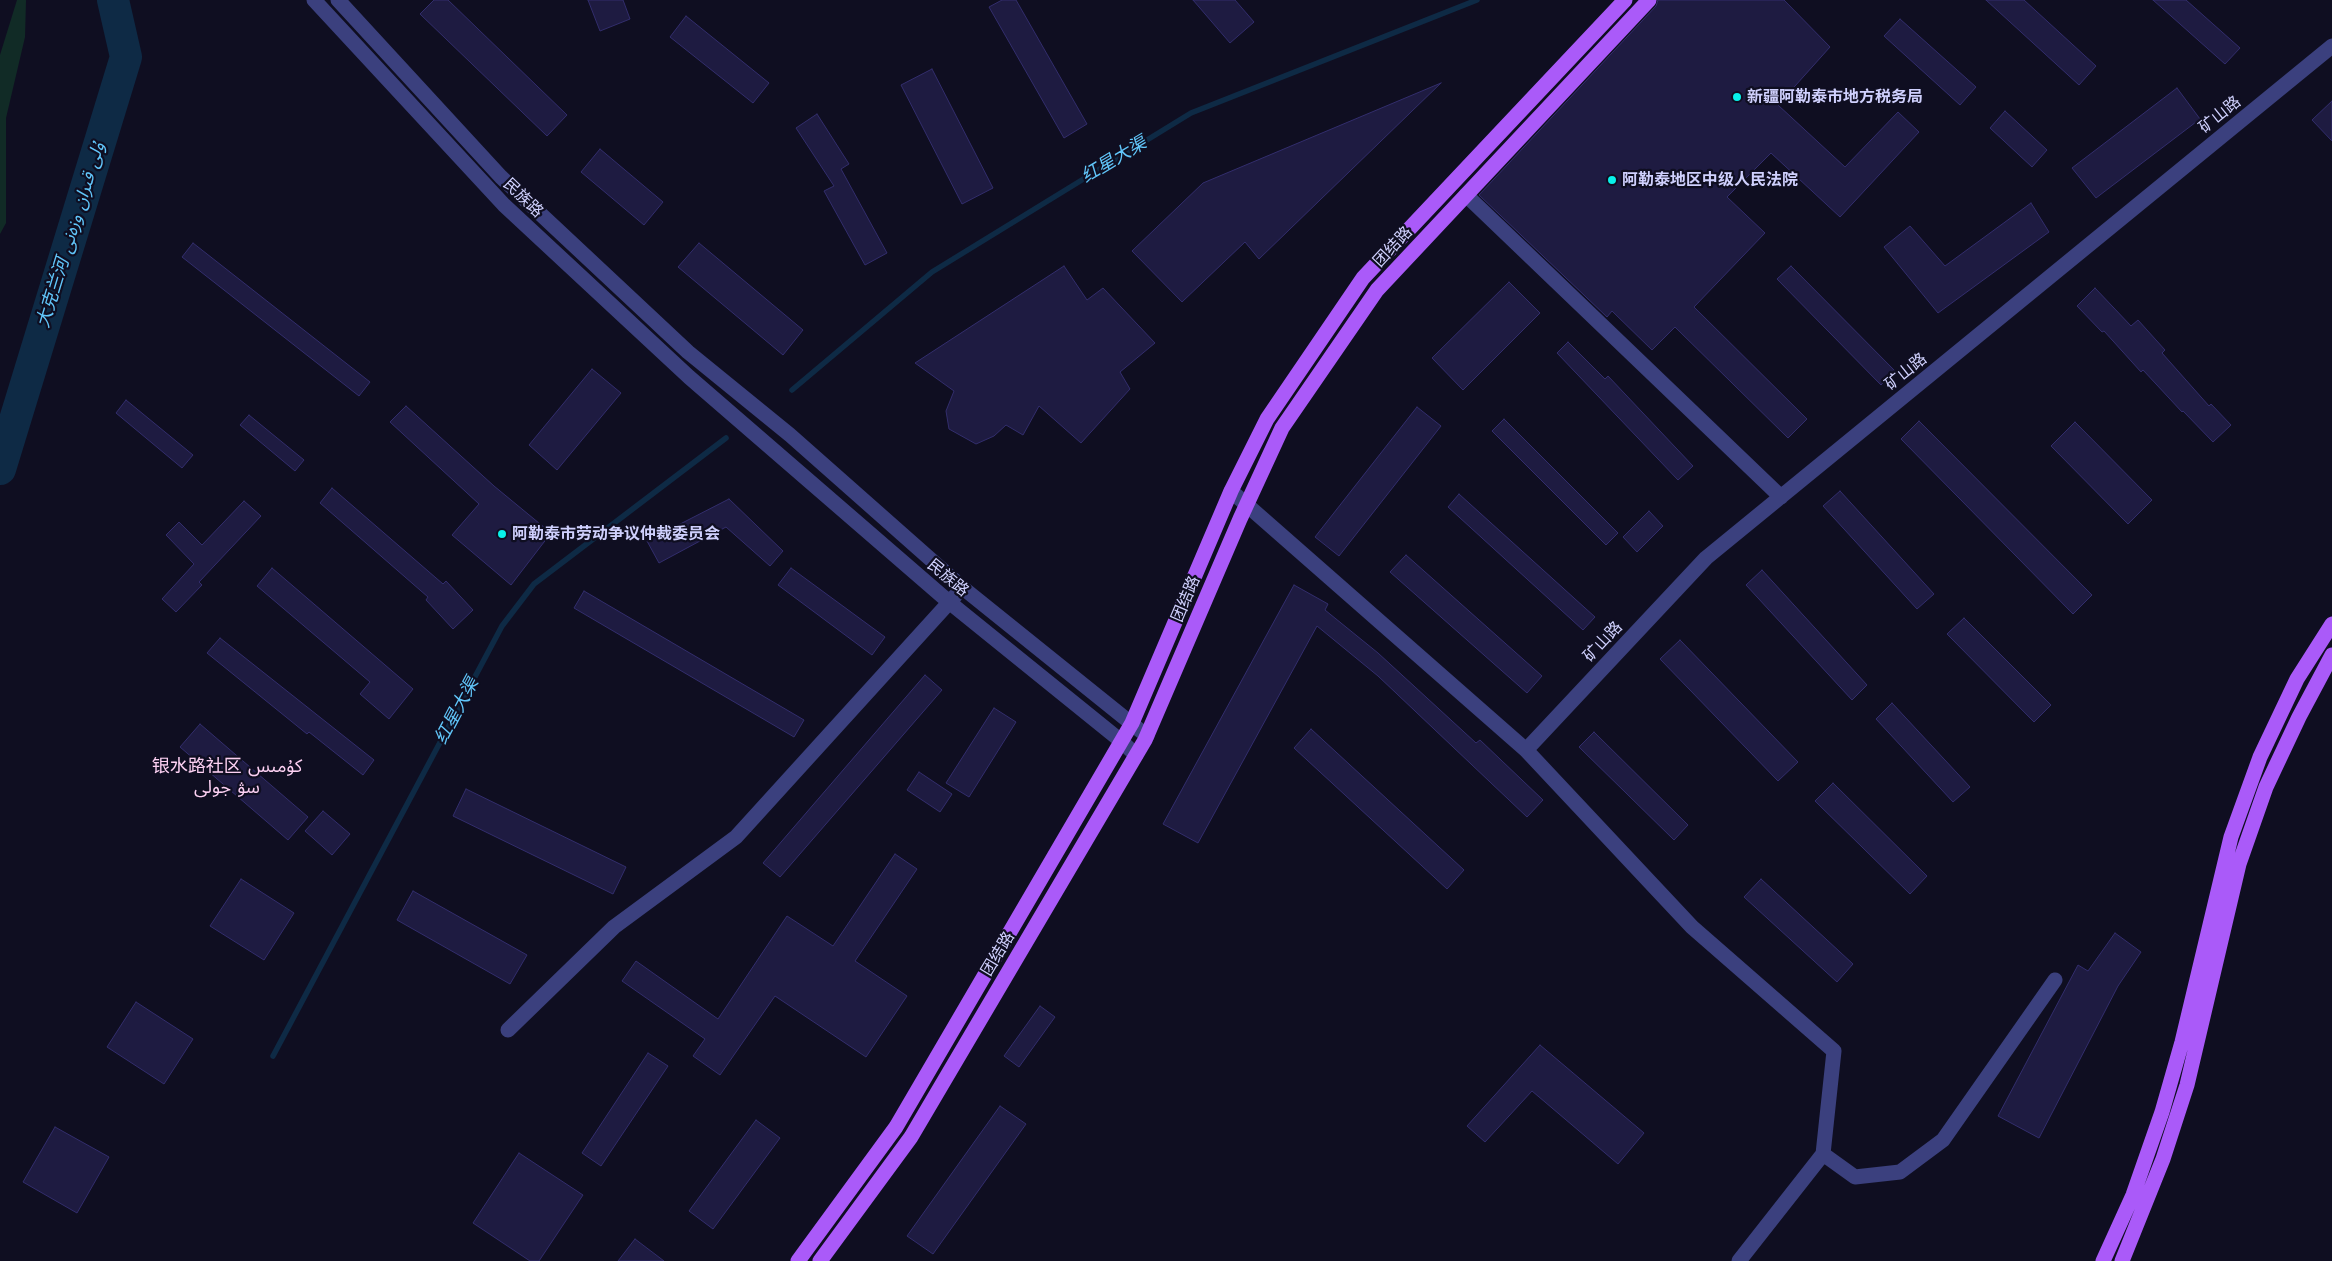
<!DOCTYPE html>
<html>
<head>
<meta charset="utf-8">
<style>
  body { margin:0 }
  canvas { display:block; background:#0f0e21 }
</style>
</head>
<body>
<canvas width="2332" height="1261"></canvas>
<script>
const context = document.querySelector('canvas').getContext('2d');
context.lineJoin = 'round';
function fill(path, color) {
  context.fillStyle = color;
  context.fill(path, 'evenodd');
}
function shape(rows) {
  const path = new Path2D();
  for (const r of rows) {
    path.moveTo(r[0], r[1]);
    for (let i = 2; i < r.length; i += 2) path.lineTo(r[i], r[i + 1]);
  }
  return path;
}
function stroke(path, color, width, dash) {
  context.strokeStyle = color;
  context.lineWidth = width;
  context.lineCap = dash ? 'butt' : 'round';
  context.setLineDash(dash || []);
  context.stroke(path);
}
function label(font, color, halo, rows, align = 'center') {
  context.font = font + ' "Work Sans","Noto Sans Arabic","Noto Sans SC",sans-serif';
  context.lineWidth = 4.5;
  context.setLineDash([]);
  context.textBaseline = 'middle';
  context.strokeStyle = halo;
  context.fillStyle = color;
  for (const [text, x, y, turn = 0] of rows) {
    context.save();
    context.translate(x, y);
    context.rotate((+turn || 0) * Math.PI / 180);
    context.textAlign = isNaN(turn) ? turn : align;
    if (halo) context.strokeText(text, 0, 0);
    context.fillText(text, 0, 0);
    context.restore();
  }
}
fill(shape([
  [17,0,26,0,25,37,6,118,6,223,0,234,0,55]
]), '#112b26');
stroke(shape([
  [792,390,932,272,1191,113,1477,0],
  [273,1056,502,626,534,584,726,438]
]), '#0e2a45', 5.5);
stroke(shape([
  [0,469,126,57,113,0]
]), '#0e2a45', 32);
const building = shape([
  [434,0,448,0,567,115,547,136,420,14,434,0],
  [588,0,623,0,630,19,600,31,588,0],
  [1002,0,1016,0,1087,124,1064,138,989,7,1002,0],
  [1193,0,1235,0,1254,22,1230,43,1193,0],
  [1658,0,1784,0,1830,47,1778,105,1845,167,1898,112,1919,132,1840,217,1771,153,1727,197,1765,233,1694,307,1807,419,1788,438,1675,327,1652,350,1612,311,1607,317,1479,195,1656,6,1658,0],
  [1986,0,2024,0,2096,66,2079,85,1986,0],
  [2153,0,2186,0,2240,48,2225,64,2153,0],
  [686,16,769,83,753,103,670,37,686,16],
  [1900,19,1976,87,1960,105,1884,36,1900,19],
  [932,69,993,188,962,204,901,85,932,69],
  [1441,83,1259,259,1245,242,1182,302,1132,251,1203,183,1441,83],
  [2177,88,2200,119,2096,198,2072,168,2177,88],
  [2332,101,2332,141,2312,120,2332,101],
  [2005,111,2047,150,2032,167,1990,128,2005,111],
  [817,114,849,164,841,169,887,253,865,265,824,191,834,186,796,128,817,114],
  [600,149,663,202,644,225,581,172,600,149],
  [2031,203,2049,232,1938,313,1884,247,1910,226,1945,266,2031,203],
  [193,243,370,382,359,396,182,257,193,243],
  [699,243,803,330,783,355,678,267,699,243],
  [1064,266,1087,300,1103,288,1155,343,1120,372,1130,389,1081,443,1039,406,1023,435,1006,425,994,436,976,444,949,429,946,411,954,391,915,363,1064,266],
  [1791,266,1895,371,1881,385,1777,279,1791,266],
  [1509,282,1540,313,1463,390,1432,358,1509,282],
  [2095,288,2131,326,2138,320,2165,350,2162,353,2209,406,2211,404,2231,425,2213,442,2183,411,2182,412,2143,370,2141,372,2104,331,2102,332,2077,306,2095,288],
  [1568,342,1605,379,1608,376,1693,466,1678,480,1557,353,1568,342],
  [592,369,621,393,557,470,529,445,592,369],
  [126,400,193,455,182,468,116,413,126,400],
  [406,406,494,486,551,533,511,585,452,535,479,504,390,422,406,406],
  [1417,407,1441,426,1339,556,1315,537,1417,407],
  [249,415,304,460,295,471,240,425,249,415],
  [1504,419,1618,533,1606,545,1492,431,1504,419],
  [1919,421,2092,595,2073,614,1901,439,1919,421],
  [2075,422,2152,500,2128,524,2051,446,2075,422],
  [332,488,443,584,446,581,473,610,453,629,426,600,428,597,320,503,332,488],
  [1840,491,1934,594,1917,609,1823,506,1840,491],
  [1459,494,1595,617,1583,630,1448,507,1459,494],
  [729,499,783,551,770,566,726,527,659,563,647,541,729,499],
  [244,501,261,516,199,582,202,585,176,612,162,599,194,564,166,535,179,522,202,545,244,501],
  [1649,511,1663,526,1637,552,1623,537,1649,511],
  [1406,555,1542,676,1527,693,1390,572,1406,555],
  [272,568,413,689,389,719,360,694,370,682,257,586,272,568],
  [791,568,885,637,872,655,778,585,791,568],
  [1762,570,1867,685,1852,700,1746,585,1762,570],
  [1294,585,1328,604,1325,610,1378,653,1476,743,1480,740,1543,800,1527,817,1378,676,1317,626,1198,843,1163,824,1294,585],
  [584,591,804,720,794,737,574,608,584,591],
  [1964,618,2051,705,2034,722,1947,634,1964,618],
  [220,638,374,760,363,775,309,732,307,734,207,653,220,638],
  [1680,640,1798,762,1778,781,1660,659,1680,640],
  [925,675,942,690,780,877,763,863,925,675],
  [1892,703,1970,787,1953,802,1876,719,1892,703],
  [994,708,1016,722,969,797,946,783,994,708],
  [200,724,308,817,288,840,180,747,200,724],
  [1311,729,1464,870,1447,889,1294,748,1311,729],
  [1594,732,1688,825,1674,840,1579,747,1594,732],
  [919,772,952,794,940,812,907,790,919,772],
  [1833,783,1927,876,1910,894,1815,801,1833,783],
  [466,789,626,867,613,894,453,816,466,789],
  [323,811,350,834,332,855,305,831,323,811],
  [895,854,917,869,855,961,907,996,866,1057,775,996,720,1075,693,1056,705,1039,622,981,636,961,718,1019,787,916,833,946,895,854],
  [241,879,294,913,264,960,210,926,241,879],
  [1761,879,1853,964,1837,982,1744,897,1761,879],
  [413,891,527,955,510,984,397,920,413,891],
  [2115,933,2141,952,2118,986,2039,1138,1998,1116,2078,965,2088,971,2115,933],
  [136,1002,193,1039,164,1084,107,1047,136,1002],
  [1040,1006,1055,1017,1019,1067,1004,1056,1040,1006],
  [1540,1045,1644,1133,1618,1164,1532,1091,1485,1142,1467,1126,1540,1045],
  [648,1053,668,1066,601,1166,582,1153,648,1053],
  [1000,1106,1026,1124,933,1254,907,1236,1000,1106],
  [756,1120,780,1138,713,1229,689,1211,756,1120],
  [55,1127,109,1157,77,1213,23,1182,55,1127],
  [519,1153,583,1195,539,1261,530,1261,473,1223,519,1153],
  [635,1239,664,1261,618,1261,635,1239]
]);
fill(building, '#1e1b41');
stroke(building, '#322d6c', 1);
stroke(shape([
  [314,0,504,205,689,377,949,602,1121,741,1136,755],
  [338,0,501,177,688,352,790,435,963,588,1147,736],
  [1466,195,1781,497],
  [1231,491,1526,750,1692,927,1834,1051,1823,1154,1739,1261],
  [1526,750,1706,558,2332,46],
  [508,1030,614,927,736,837,955,596],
  [1823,1154,1855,1177,1900,1172,1943,1140,2055,980]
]), '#3b407e', 15);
stroke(shape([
  [798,1261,896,1127,1132,723,1231,491,1267,419,1363,278,1625,0],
  [820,1261,911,1137,1145,740,1240,519,1282,428,1377,290,1649,0],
  [2103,1261,2133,1195,2162,1112,2182,1042,2231,837,2260,757,2297,679,2332,624],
  [2122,1261,2163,1159,2187,1085,2239,864,2266,787,2299,717,2332,655]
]), '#aa5af9', 15);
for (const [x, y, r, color] of [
  [1737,97,5,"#08f1ea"],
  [1612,180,5,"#08f1ea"],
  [502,534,5,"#08f1ea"]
]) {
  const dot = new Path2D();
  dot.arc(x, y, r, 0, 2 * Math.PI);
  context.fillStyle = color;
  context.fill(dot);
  stroke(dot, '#0f0e21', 2);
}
label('bold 16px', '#cfd0fd', '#0f0e21', [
  ["新疆阿勒泰市地方税务局",1747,97],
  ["阿勒泰地区中级人民法院",1622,180],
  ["阿勒泰市劳动争议仲裁委员会",512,534]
], 'left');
label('16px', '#cfd0fd', '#0f0e21', [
  ["矿山路",2220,115,-39],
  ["民族路",523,198,44],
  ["团结路",1393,247,-47],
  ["矿山路",1906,372,-39],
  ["民族路",948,578,40],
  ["团结路",1186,599,-67],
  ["矿山路",1603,642,-47],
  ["团结路",998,954,-59]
]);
label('italic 18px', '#61c6fa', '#0f0e21', [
  ["红星大渠",1114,160,-31],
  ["大克兰河 ۇلى قىران وزەنى",71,235,-73],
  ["红星大渠",457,711,-62]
]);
label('18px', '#fdd1f3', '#0f0e21', [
  ["银水路社区 كۇمىس",227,767],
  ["سۋ جولى",227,788]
]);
</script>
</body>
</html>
